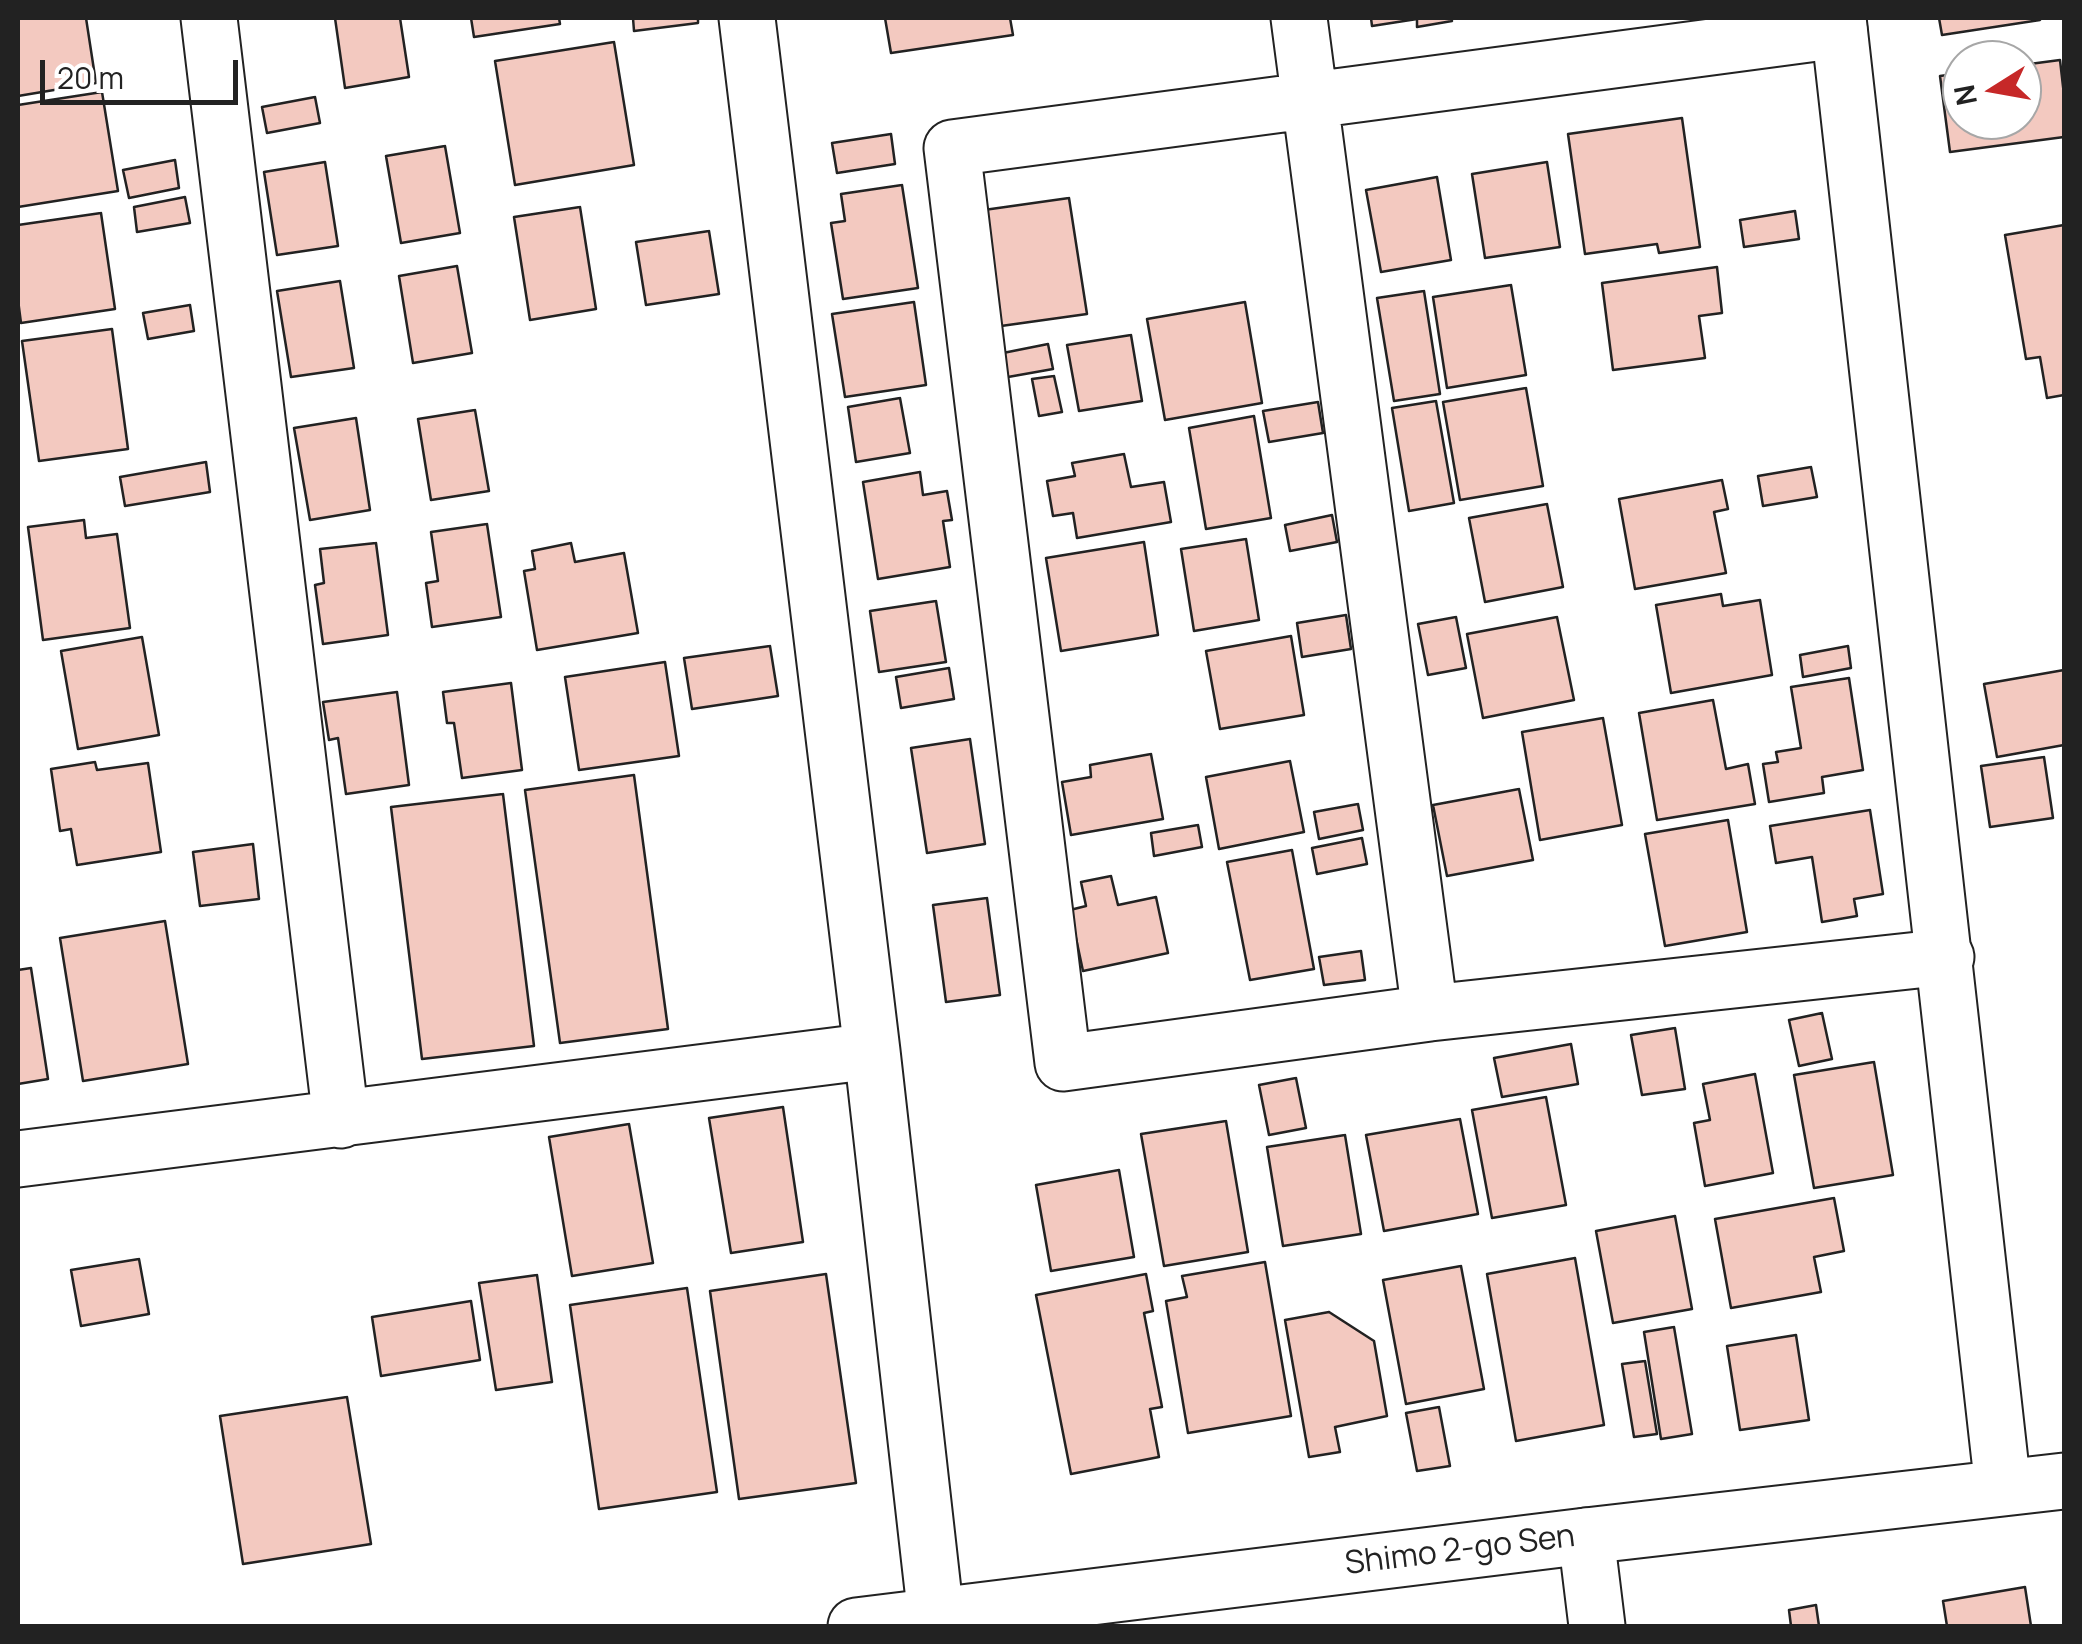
<!DOCTYPE html>
<html>
<head>
<meta charset="utf-8">
<style>
  body { margin:0 }
  #map { position:relative; width:2082px; height:1644px; overflow:hidden; background:#fff; font-family:Manrope,sans-serif }
  canvas { display:block }
  .frame { position:absolute; inset:0; border:20px solid #222; pointer-events:none }
  .north { position:absolute; left:1942px; top:40px; width:100px; height:100px; box-sizing:border-box; background:#fff; border:2px solid #a7a7a7; border-radius:50%; rotate:259deg; font-size:28px; font-weight:700; line-height:40px; text-align:center; color:#222 }
  .north::after { content:''; display:block; margin:auto; width:35px; height:45px; background:#c62828; clip-path:polygon(50% 0,100% 100%,50% 72%,0 100%) }
  .scale { position:absolute; left:40px; top:60px; width:198px; height:45px; box-sizing:border-box; border:5px solid #222; border-top:0; padding-left:12px; font-size:30px; line-height:35px; white-space:nowrap; color:#222; -webkit-text-stroke:8px #fff; paint-order:stroke }
</style>
</head>
<body>
<div id="map">
<canvas width="2082" height="1644"></canvas>
<div class="frame"></div>
<div class="north">N</div>
<div class="scale">20 m</div>
</div>
<script>
const context = document.querySelector('canvas').getContext('2d');
context.lineJoin = 'round';
function fill(path, color) {
  context.fillStyle = color;
  context.fill(path, 'evenodd');
}
function shape(rows) {
  const path = new Path2D();
  for (const r of rows) {
    path.moveTo(r[0], r[1]);
    for (let i = 2; i < r.length; i += 2) path.lineTo(r[i], r[i + 1]);
  }
  return path;
}
function stroke(path, color, width, dash) {
  context.strokeStyle = color;
  context.lineWidth = width;
  context.lineCap = dash ? 'butt' : 'round';
  context.setLineDash(dash || []);
  context.stroke(path);
}
function label(font, color, halo, rows, align = 'center') {
  context.font = font + ' Manrope,sans-serif';
  context.lineWidth = 8;
  context.setLineDash([]);
  context.textBaseline = 'middle';
  context.strokeStyle = halo;
  context.fillStyle = color;
  for (const [text, x, y, turn = 0] of rows) {
    context.save();
    context.translate(x, y);
    context.rotate((+turn || 0) * Math.PI / 180);
    context.textAlign = isNaN(turn) ? turn : align;
    if (halo) context.strokeText(text, 0, 0);
    context.fillText(text, 0, 0);
    context.restore();
  }
}
const building = shape([
  [18,18,86,18,96,83,18,96,18,18],
  [335,18,400,18,409,77,345,88,335,18],
  [471,18,559,18,560,24,474,37,471,18],
  [633,18,698,18,698,23,634,31,633,18],
  [885,18,1010,18,1013,35,891,53,885,18],
  [1371,18,1451,18,1452,21,1417,27,1417,19,1372,26,1371,18],
  [1939,18,2039,18,2040,20,1942,35,1939,18],
  [614,42,634,165,515,185,495,61,614,42],
  [2060,60,2064,95,2064,137,1950,152,1940,76,1962,73,1962,120,2022,120,2022,65,2060,60],
  [102,92,118,191,18,207,18,105,102,92],
  [315,97,320,123,267,133,262,107,315,97],
  [1682,118,1700,247,1659,253,1657,244,1585,254,1568,134,1682,118],
  [891,134,895,164,837,173,832,143,891,134],
  [445,146,460,233,401,243,386,156,445,146],
  [175,160,179,188,129,198,123,170,175,160],
  [325,162,338,246,277,255,264,172,325,162],
  [1547,162,1560,247,1485,258,1472,174,1547,162],
  [1437,177,1451,260,1381,272,1366,190,1437,177],
  [902,185,918,288,843,299,831,223,845,221,841,194,902,185],
  [185,197,190,223,137,232,134,207,185,197],
  [1069,198,1087,314,1001,326,984,210,1069,198],
  [580,207,596,309,530,320,514,217,580,207],
  [1795,211,1799,239,1744,247,1740,220,1795,211],
  [101,213,115,309,21,323,18,300,18,225,101,213],
  [2064,225,2064,395,2047,398,2040,357,2026,359,2005,235,2064,225],
  [709,231,719,294,646,305,636,242,709,231],
  [457,266,472,353,413,363,399,276,457,266],
  [1717,267,1722,313,1699,316,1705,358,1613,370,1602,283,1717,267],
  [340,281,354,368,291,377,277,291,340,281],
  [1511,285,1526,375,1447,388,1433,297,1511,285],
  [1424,291,1440,394,1394,401,1377,298,1424,291],
  [914,302,926,385,845,397,832,314,914,302],
  [1245,302,1262,403,1165,420,1147,319,1245,302],
  [190,305,194,331,148,339,143,313,190,305],
  [112,329,128,449,39,461,22,341,112,329],
  [1131,335,1142,401,1079,411,1067,345,1131,335],
  [1048,344,1053,369,1008,377,1003,353,1048,344],
  [1054,376,1062,412,1039,416,1032,379,1054,376],
  [1526,388,1543,486,1460,500,1443,402,1526,388],
  [900,398,910,453,856,462,848,407,900,398],
  [1436,401,1454,503,1409,511,1392,408,1436,401],
  [1318,402,1323,433,1269,442,1263,411,1318,402],
  [475,410,489,491,431,500,418,419,475,410],
  [1254,416,1271,518,1206,529,1189,428,1254,416],
  [356,418,370,510,310,520,294,428,356,418],
  [1124,454,1131,487,1164,482,1171,522,1077,538,1073,513,1053,516,1047,481,1075,476,1072,463,1124,454],
  [206,462,210,492,125,506,120,477,206,462],
  [1811,467,1817,497,1763,506,1758,476,1811,467],
  [920,472,923,495,947,491,952,520,943,521,950,567,878,579,863,482,920,472],
  [1722,480,1728,509,1714,512,1726,573,1635,589,1619,499,1722,480],
  [1547,504,1563,587,1485,602,1469,518,1547,504],
  [1332,515,1337,542,1290,551,1285,525,1332,515],
  [84,520,86,538,117,534,130,628,43,640,28,527,84,520],
  [487,524,501,617,432,627,426,583,438,581,431,532,487,524],
  [1246,539,1259,620,1194,631,1181,549,1246,539],
  [1144,542,1158,635,1061,651,1046,558,1144,542],
  [376,543,388,635,323,644,315,585,324,583,320,549,376,543],
  [571,543,575,562,624,553,638,633,537,650,524,571,535,569,532,551,571,543],
  [1721,594,1723,606,1760,600,1772,675,1671,693,1656,605,1721,594],
  [936,601,946,662,879,672,870,611,936,601],
  [1346,615,1351,649,1302,657,1297,623,1346,615],
  [1456,617,1466,668,1428,675,1418,624,1456,617],
  [1557,617,1574,700,1483,718,1467,634,1557,617],
  [1291,636,1304,715,1220,729,1206,651,1291,636],
  [142,637,159,735,78,749,61,651,142,637],
  [770,646,778,696,692,709,684,658,770,646],
  [1848,646,1851,668,1803,677,1800,655,1848,646],
  [665,662,679,756,579,770,565,677,665,662],
  [949,668,954,699,901,708,896,677,949,668],
  [2064,670,2064,745,1997,757,1984,684,2064,670],
  [1849,678,1863,770,1822,777,1824,793,1769,802,1763,764,1778,762,1776,752,1801,748,1791,687,1849,678],
  [511,683,522,770,462,778,454,723,447,723,443,692,511,683],
  [397,692,409,785,346,794,338,738,329,740,323,702,397,692],
  [1713,700,1726,769,1748,764,1755,804,1657,820,1639,713,1713,700],
  [1603,718,1622,825,1540,840,1522,732,1603,718],
  [970,739,985,844,927,853,911,748,970,739],
  [1151,754,1163,819,1071,835,1062,782,1091,777,1090,765,1151,754],
  [2044,757,2053,818,1990,827,1981,766,2044,757],
  [1290,761,1304,832,1219,849,1206,777,1290,761],
  [95,762,97,770,148,763,161,852,77,865,71,829,60,831,51,769,95,762],
  [634,775,668,1029,560,1043,525,790,634,775],
  [1519,789,1533,860,1447,876,1433,805,1519,789],
  [503,794,534,1046,422,1059,391,807,503,794],
  [1358,804,1363,830,1319,839,1314,812,1358,804],
  [1870,810,1883,894,1854,899,1857,916,1822,922,1812,857,1776,863,1770,826,1870,810],
  [1728,820,1747,932,1665,946,1645,834,1728,820],
  [1198,825,1202,847,1154,856,1151,833,1198,825],
  [1362,838,1367,864,1317,874,1312,848,1362,838],
  [253,844,259,899,200,906,193,852,253,844],
  [1292,850,1314,969,1250,980,1227,862,1292,850],
  [1111,876,1118,905,1156,897,1168,953,1083,971,1070,910,1086,906,1081,882,1111,876],
  [987,898,1000,995,946,1002,933,905,987,898],
  [165,921,188,1064,83,1081,60,938,165,921],
  [1361,951,1365,980,1324,985,1319,957,1361,951],
  [31,968,48,1079,18,1084,18,970,31,968],
  [1822,1013,1832,1059,1799,1066,1789,1020,1822,1013],
  [1675,1028,1685,1089,1642,1095,1631,1035,1675,1028],
  [1571,1044,1578,1084,1502,1097,1494,1058,1571,1044],
  [1874,1062,1893,1175,1814,1188,1794,1075,1874,1062],
  [1755,1074,1773,1173,1705,1186,1694,1123,1710,1120,1703,1084,1755,1074],
  [1296,1078,1306,1128,1269,1135,1259,1085,1296,1078],
  [1546,1097,1566,1205,1492,1218,1472,1110,1546,1097],
  [783,1107,803,1242,731,1253,709,1118,783,1107],
  [1460,1119,1478,1214,1384,1231,1366,1135,1460,1119],
  [1226,1121,1248,1252,1164,1266,1141,1134,1226,1121],
  [629,1124,653,1263,572,1276,549,1137,629,1124],
  [1345,1135,1361,1234,1283,1246,1267,1147,1345,1135],
  [1119,1170,1134,1257,1051,1271,1036,1185,1119,1170],
  [1834,1198,1844,1251,1814,1257,1821,1292,1731,1308,1715,1219,1834,1198],
  [1675,1216,1692,1309,1613,1323,1596,1231,1675,1216],
  [1575,1258,1604,1425,1516,1441,1487,1274,1575,1258],
  [139,1259,149,1314,81,1326,71,1270,139,1259],
  [1265,1262,1291,1416,1188,1433,1166,1301,1187,1297,1182,1276,1265,1262],
  [1461,1266,1484,1389,1406,1404,1383,1280,1461,1266],
  [826,1274,856,1483,739,1499,710,1291,826,1274],
  [1146,1274,1153,1311,1144,1313,1162,1407,1150,1409,1159,1457,1071,1474,1036,1295,1146,1274],
  [537,1275,552,1382,496,1390,479,1283,537,1275],
  [687,1288,717,1492,599,1509,570,1305,687,1288],
  [471,1301,480,1360,381,1376,372,1317,471,1301],
  [1329,1312,1374,1341,1387,1416,1335,1427,1340,1452,1309,1457,1285,1320,1329,1312],
  [1674,1327,1692,1434,1661,1439,1644,1332,1674,1327],
  [1796,1335,1809,1420,1740,1430,1727,1346,1796,1335],
  [1645,1361,1657,1434,1634,1437,1622,1364,1645,1361],
  [347,1397,371,1544,243,1564,220,1416,347,1397],
  [1439,1407,1450,1466,1417,1471,1406,1413,1439,1407],
  [2025,1587,2031,1626,1947,1626,1943,1601,2025,1587],
  [1816,1605,1819,1626,1791,1626,1789,1610,1816,1605]
]);
fill(building, '#f3c9c0');
stroke(building, '#222', 2.5);
const street = shape([
  [209,18,341,1120],
  [747,18,872,1051,936,1617],
  [1299,18,1430,1013],
  [1839,30,952,148,1063,1063,1430,1013,1946,957],
  [18,1159,872,1051],
  [1586,1536,1597,1626]
]);
const secondary = shape([
  [1838,18,2003,1488],
  [856,1626,1586,1536,2064,1481]
]);
stroke(street, '#222', 59);
stroke(secondary, '#222', 59);
stroke(street, '#fff', 55);
stroke(secondary, '#fff', 55);
label('32px', '#222', '#fff', [
  ["Shimo 2-go Sen",1460,1551,-7]
]);
</script>
</body>
</html>
